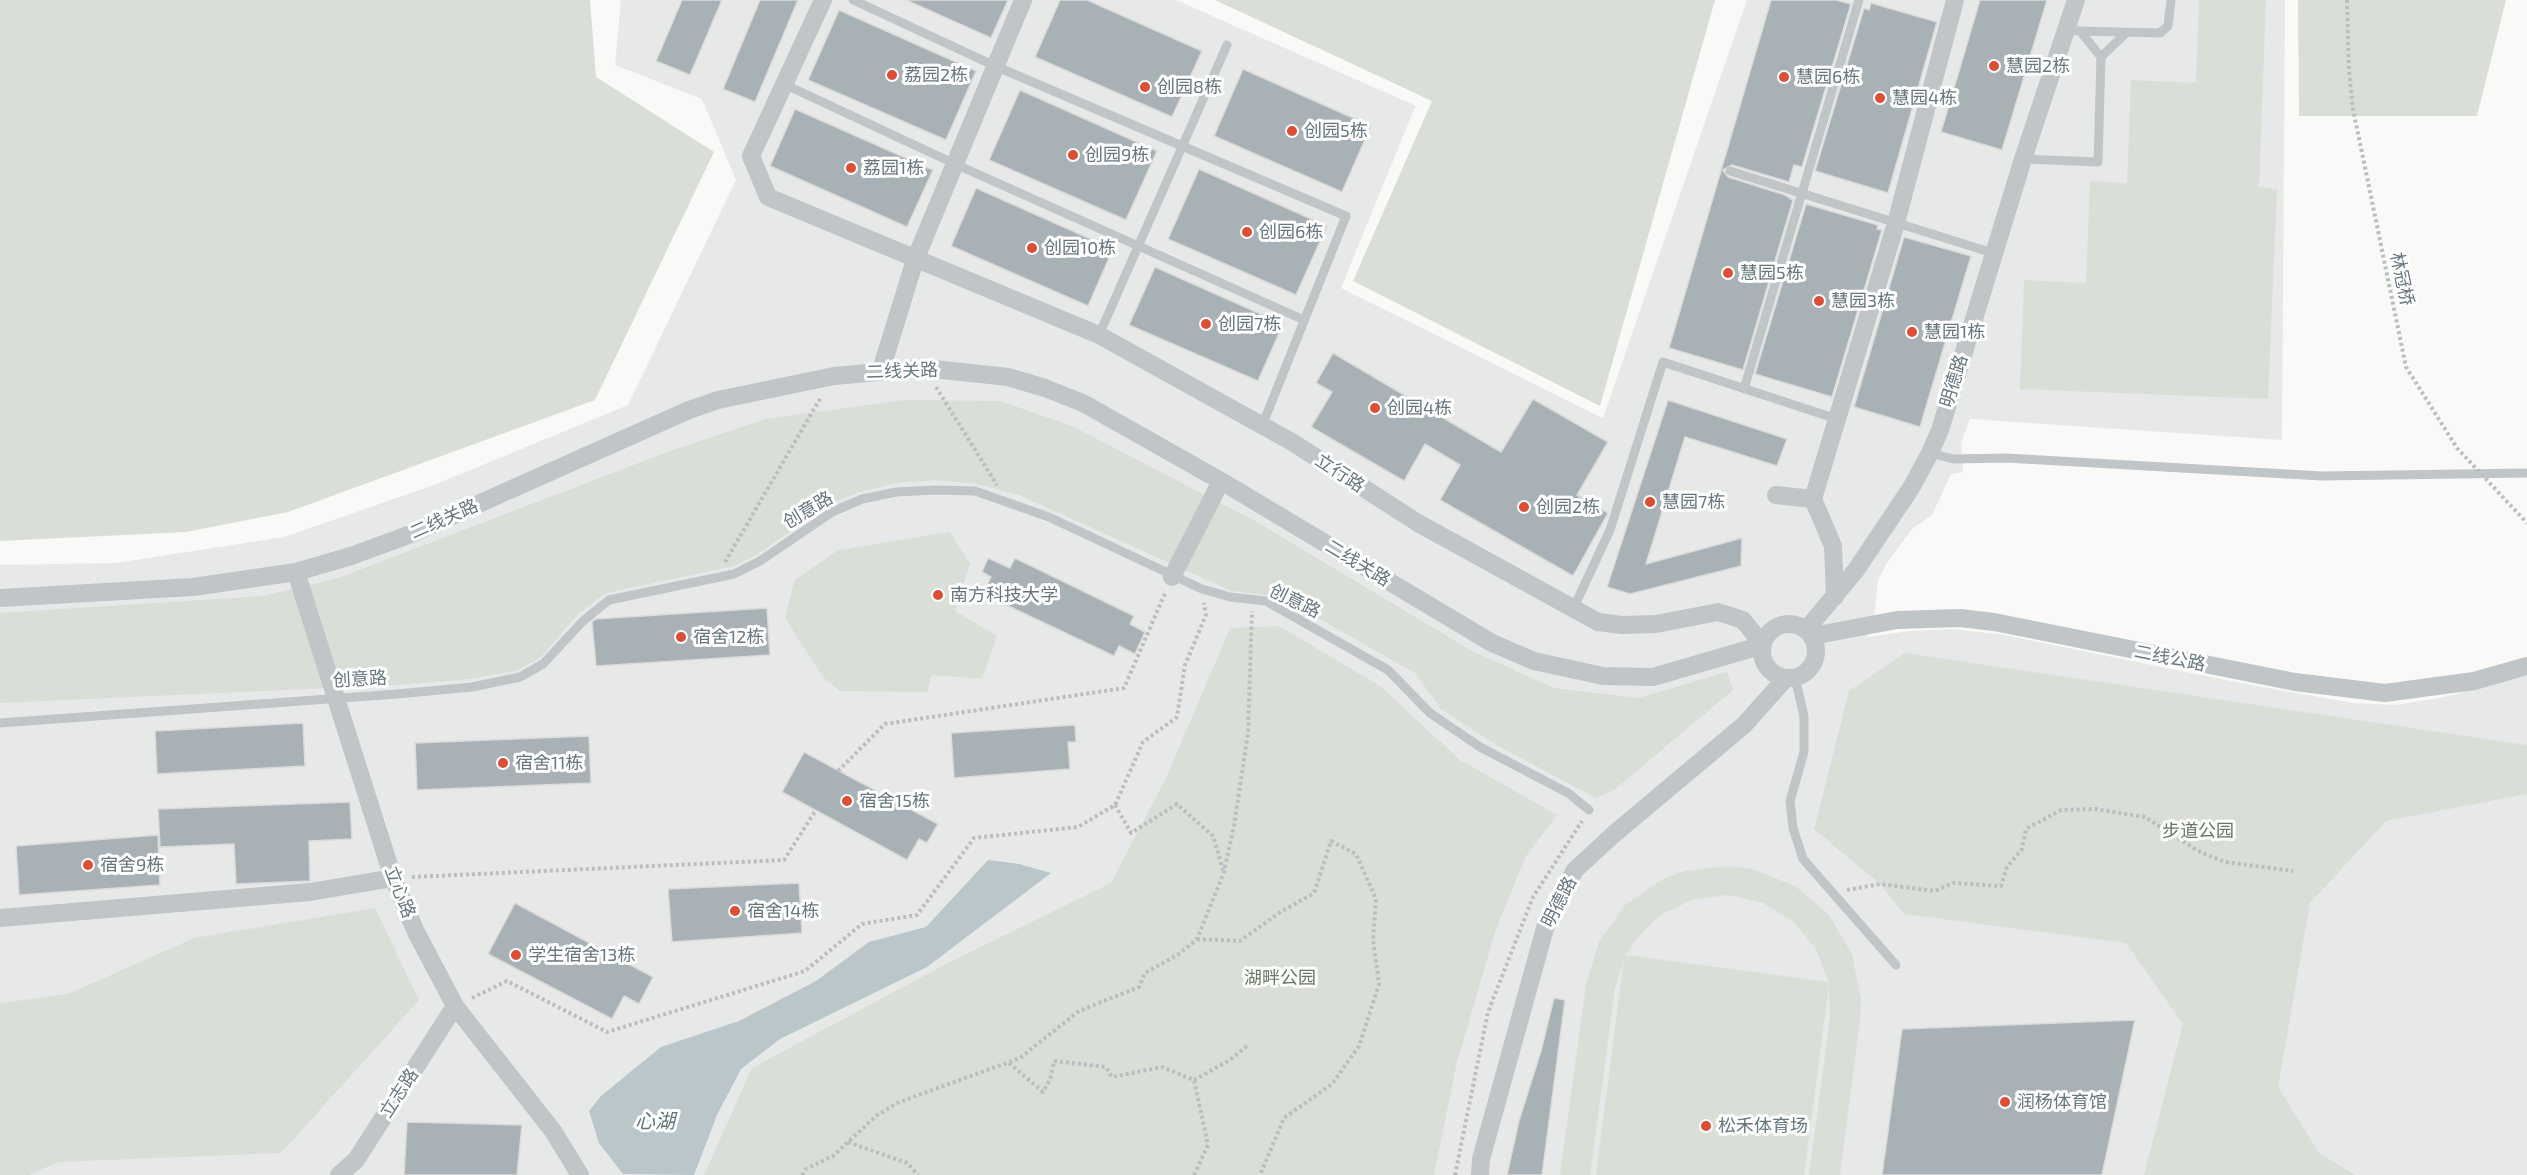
<!DOCTYPE html>
<html>
<head>
<meta charset="utf-8">
<style>
  body { margin:0 }
  canvas { display:block; background:#f9f9f7 }
</style>
</head>
<body>
<canvas width="2527" height="1175"></canvas>
<script>
const context = document.querySelector('canvas').getContext('2d');
context.lineJoin = 'round';
function fill(path, color) {
  context.fillStyle = color;
  context.fill(path, 'evenodd');
}
function shape(rows) {
  const path = new Path2D();
  for (const r of rows) {
    if (r.length === 3) {
      path.moveTo(r[0] + r[2], r[1]);
      path.arc(r[0], r[1], r[2], 0, 2 * Math.PI);
      continue;
    }
    path.moveTo(r[0], r[1]);
    for (let i = 2; i < r.length; i += 2) path.lineTo(r[i], r[i + 1]);
  }
  return path;
}
function stroke(path, color, width, dash) {
  context.strokeStyle = color;
  context.lineWidth = width;
  context.lineCap = dash ? 'butt' : 'round';
  context.setLineDash(dash || []);
  context.stroke(path);
}
function label(font, color, halo, rows, align = 'center') {
  context.font = font + ' "Exo 2","Noto Sans SC",sans-serif';
  context.lineWidth = 6;
  context.setLineDash([]);
  context.textBaseline = 'middle';
  context.strokeStyle = halo;
  context.fillStyle = color;
  for (const [text, x, y, turn = 0] of rows) {
    context.save();
    context.translate(x, y);
    context.rotate((+turn || 0) * Math.PI / 180);
    context.textAlign = isNaN(turn) ? turn : align;
    if (halo) context.strokeText(text, 0, 0);
    context.fillText(text, 0, 0);
    context.restore();
  }
}
fill(shape([
  [621,0,1176,0,1414,105,1418,108,1415,107,1341,288,1603,418,1747,0,2285,0,2282,440,1970,419,1961,443,1963,472,1951,474,1932,515,1912,529,1887,563,1878,580,1875,611,1867,637,1909,631,1953,629,2004,635,2256,686,2354,703,2395,705,2445,697,2527,675,2527,1175,0,1175,0,565,116,563,284,537,434,485,628,405,736,180,702,99,615,65]
]), '#e7e9e8');
fill(shape([
  [0,0,590,0,596,77,714,152,595,400,288,512,186,532,0,541],
  [1215,0,1715,0,1600,406,1353,281,1432,101],
  [2199,0,2266,0,2259,187,2277,189,2268,399,2020,389,2024,280,2086,283,2090,181,2127,183,2131,80,2196,83],
  [2298,0,2506,0,2477,116,2299,116],
  [904,400,1000,401,1072,426,1255,521,1472,651,1554,688,1638,698,1727,672,1733,690,1614,790,1596,798,1498,746,1441,709,1415,673,1281,597,1232,591,1019,495,977,484,936,480,896,483,857,493,829,504,758,554,734,566,606,593,578,614,540,658,518,670,471,679,397,685,0,703,0,613,263,596,338,578,670,451,765,419],
  [950,532,970,564,955,611,997,636,982,679,932,675,927,692,840,691,823,677,785,618,794,581,838,550],
  [1279,626,1380,686,1460,760,1557,815,1526,856,1496,929,1457,1062,1434,1175,704,1175,752,1068,946,964,1111,883,1166,778,1230,628],
  [1905,653,2527,745,2527,794,2386,821,2310,903,2278,1087,2319,1153,2355,1175,2144,1175,2183,1024,2126,943,1904,914,1880,884,1814,829,1849,691],
  [1729,866,1752,869,1795,886,1829,915,1852,954,1861,999,1860,1020,1840,1175,1809,1175,1830,1018,1829,985,1804,1175,1596,1175,1624,958,1615,989,1590,1175,1560,1175,1586,984,1599,942,1625,905,1663,879,1684,871],
  [1728,895,1763,903,1794,922,1816,949,1829,982,1626,955,1635,940,1660,915,1692,900],
  [375,908,419,1000,281,1153,58,1162,29,1175,0,1175,0,1003,68,994,194,938]
]), '#d9ded6');
fill(shape([
  [988,860,1019,864,1051,873,927,967,780,1039,741,1069,717,1115,694,1175,623,1174,599,1143,589,1111,601,1096,661,1047,739,1021,816,981,869,942,926,927]
]), '#bac6ca');
const building = shape([
  [682,0,722,0,690,75,656,61,682,0],
  [760,0,798,0,755,102,723,89,760,0],
  [906,0,1008,0,991,38,906,0],
  [1060,0,1087,0,1202,51,1172,117,1035,57,1060,0],
  [1771,0,1836,0,1851,4,1802,167,1794,165,1789,182,1732,165,1723,170,1728,177,1785,195,1793,200,1743,370,1669,348,1771,0],
  [1980,0,2047,0,2002,150,1941,132,1980,0],
  [1871,3,1937,22,1888,193,1815,171,1864,8,1869,10,1871,3],
  [839,10,976,71,946,140,808,80,839,10],
  [1243,69,1371,126,1342,192,1214,136,1243,69],
  [1020,90,1157,151,1126,220,989,160,1020,90],
  [795,109,933,170,907,227,770,166,795,109],
  [1199,169,1327,226,1296,295,1168,239,1199,169],
  [976,188,1113,249,1088,306,951,246,976,188],
  [1806,204,1878,225,1877,229,1882,230,1832,397,1755,374,1806,204],
  [1904,237,1971,256,1920,427,1854,407,1904,237],
  [1155,267,1283,324,1258,381,1129,325,1155,267],
  [1333,353,1501,452,1533,399,1608,442,1577,495,1608,513,1573,576,1440,500,1460,465,1425,444,1404,481,1311,427,1332,392,1316,383,1333,353],
  [1668,400,1787,439,1777,466,1685,437,1646,564,1742,538,1741,566,1630,594,1607,587,1668,400],
  [988,558,1010,568,1015,558,1134,616,1130,624,1145,632,1135,654,1119,646,1114,656,983,594,991,577,982,572,988,558],
  [767,608,770,655,596,666,592,622,596,619,767,608],
  [303,723,305,766,157,774,155,731,303,723],
  [1075,725,1076,742,1068,742,1070,769,954,778,951,733,1075,725],
  [589,736,591,783,417,790,415,743,589,736],
  [804,752,938,824,927,843,919,839,907,860,782,792,804,752],
  [350,802,352,839,309,841,310,881,236,884,234,844,160,847,158,809,350,802],
  [158,835,160,885,19,895,16,846,158,835],
  [799,883,802,933,672,942,668,889,799,883],
  [515,903,653,977,639,1004,624,996,612,1019,488,954,515,903],
  [1554,998,1565,1000,1542,1175,1507,1175,1519,1121,1541,1051,1554,998],
  [2135,1020,2102,1175,1882,1175,1902,1029,2135,1020],
  [407,1122,522,1125,517,1175,404,1175,407,1122]
]);
fill(building, '#a8b1b6');
stroke(building, '#dbdbd9', 1.5);
stroke(shape([
  [936,387,997,485],
  [725,562,821,397],
  [838,771,885,724,1124,688,1166,591],
  [1115,805,1131,833,1177,804,1213,836,1223,870],
  [412,877,784,860,816,810],
  [1847,890,1880,884,1935,891,1953,883,2001,886,2007,867,2022,849,2026,829,2061,810,2095,809,2145,817,2198,851,2225,862,2293,871],
  [1197,939,1240,941,1279,913,1314,893,1331,841,1356,854,1376,899,1373,940,1379,984,1359,1046,1332,1084,1284,1118,1260,1175],
  [472,998,507,981,607,1032,805,971,862,924,917,915,974,838,1078,827,1115,805,1143,742,1177,717,1185,665,1206,615,1204,603],
  [1009,1063,1043,1092,1050,1080,1054,1061,1106,1067,1112,1077,1162,1067,1194,1080],
  [1194,1080,1230,1060,1248,1045],
  [848,1142,907,1163,918,1175],
  [802,1175,806,1169,833,1156,876,1116,897,1103,1020,1058,1079,1011,1139,987,1145,973,1179,954,1197,939,1224,872,1234,826,1248,733,1252,611],
  [1194,1175,1208,1145,1194,1080],
  [1455,1175,1488,1012,1533,897,1582,821]
]), '#bbbec0', 4, [3, 3]);
stroke(shape([
  [853,0,995,66,1346,216,1262,426],
  [2080,31,2160,33,2168,26,2171,0],
  [2101,57,2126,33],
  [784,84,955,164,1304,320],
  [2023,159,2098,162,2101,57,2080,31,2066,30],
  [1730,171,1993,253],
  [1099,335,1227,45],
  [1744,389,1859,0],
  [1930,453,1953,459,2006,458,2322,476,2527,473],
  [1574,607,1610,530,1663,362,1837,419],
  [1795,678,1804,716,1804,752,1790,801,1793,828,1803,859,1896,965],
  [0,723,397,694,472,687,520,677,543,664,583,621,609,600,734,574,760,561,832,512,862,499,896,492,935,490,975,491,1049,517,1202,589,1230,597,1266,601,1388,670,1430,713,1480,747,1568,793,1589,810]
]), '#c0c5c8', 9);
stroke(shape([
  [823,0,751,156,768,197,1099,335,1292,442,1418,523,1598,622,1622,625,1656,624,1718,612,1743,620,1763,645],
  [881,370,915,260,1023,0],
  [1776,495,1813,499],
  [296,572,393,878,416,932,455,1006,553,1131,580,1175],
  [1172,577,1221,481],
  [1835,597,1833,546,1813,499,1896,223,1955,0],
  [0,598,193,587,296,572,351,556,411,534,689,410,718,400,834,376,924,368,1008,377,1045,388,1083,403,1221,481,1492,643,1534,661,1603,676,1653,677,1763,645],
  [1789,651,27],
  [1806,630,1856,570,1911,488,1930,453,1940,430,2023,159,2076,0],
  [1812,636,1897,620,1960,618,1994,622,2295,682,2385,693,2474,681,2527,666],
  [0,918,310,892,393,878],
  [339,1175,356,1160,455,1006],
  [1480,1175,1481,1159,1547,921,1575,870,1614,834,1744,725,1786,678]
]), '#c0c5c8', 18);
stroke(shape([
  [2347,0,2349,71,2353,109,2406,367,2457,448,2527,523]
]), '#bbbec0', 4, [3, 3]);
for (const [x, y, r, color] of [
  [1994,66,6,"#da4f35"],
  [892,75,6,"#da4f35"],
  [1784,77,6,"#da4f35"],
  [1145,87,6,"#da4f35"],
  [1880,98,6,"#da4f35"],
  [1292,131,6,"#da4f35"],
  [1073,155,6,"#da4f35"],
  [851,168,6,"#da4f35"],
  [1247,232,6,"#da4f35"],
  [1032,248,6,"#da4f35"],
  [1728,273,6,"#da4f35"],
  [1819,301,6,"#da4f35"],
  [1206,324,6,"#da4f35"],
  [1912,332,6,"#da4f35"],
  [1375,408,6,"#da4f35"],
  [1650,502,6,"#da4f35"],
  [1524,507,6,"#da4f35"],
  [938,595,6,"#da4f35"],
  [681,637,6,"#da4f35"],
  [503,763,6,"#da4f35"],
  [847,801,6,"#da4f35"],
  [88,865,6,"#da4f35"],
  [735,911,6,"#da4f35"],
  [516,955,6,"#da4f35"],
  [2005,1102,6,"#da4f35"],
  [1706,1126,6,"#da4f35"]
]) {
  const dot = new Path2D();
  dot.arc(x, y, r, 0, 2 * Math.PI);
  context.fillStyle = color;
  context.fill(dot);
  stroke(dot, '#fff', 2);
}
label('18px', '#667780', '#fff', [
  ["慧园2栋",2006,66],
  ["荔园2栋",904,75],
  ["慧园6栋",1796,77],
  ["创园8栋",1157,87],
  ["慧园4栋",1892,98],
  ["创园5栋",1304,131],
  ["创园9栋",1085,155],
  ["荔园1栋",863,168],
  ["创园6栋",1259,232],
  ["创园10栋",1044,248],
  ["慧园5栋",1740,273],
  ["慧园3栋",1831,301],
  ["创园7栋",1218,324],
  ["慧园1栋",1924,332],
  ["创园4栋",1387,408],
  ["慧园7栋",1662,502],
  ["创园2栋",1536,507],
  ["南方科技大学",950,595],
  ["宿舍12栋",693,637],
  ["宿舍11栋",515,763],
  ["宿舍15栋",859,801],
  ["宿舍9栋",100,865],
  ["宿舍14栋",747,911],
  ["学生宿舍13栋",528,955],
  ["润杨体育馆",2017,1102],
  ["松禾体育场",1718,1126]
], 'left');
label('18px', '#667780', '#fff', [
  ["林冠桥",2402,279,78],
  ["二线关路",902,371,-2],
  ["明德路",1954,381,-73],
  ["立行路",1340,473,33],
  ["创意路",808,510,-31],
  ["二线关路",444,519,-24],
  ["二线关路",1358,563,31],
  ["创意路",1295,601,26],
  ["二线公路",2170,658,11],
  ["创意路",360,679,-3],
  ["立心路",400,892,69],
  ["明德路",1559,902,-63],
  ["立志路",399,1093,-57]
]);
label('18px', '#697864', '#fff', [
  ["步道公园",2198,831],
  ["湖畔公园",1280,978]
]);
label('italic 20px', '#60757a', '#fff', [
  ["心湖",655,1121]
]);
</script>
</body>
</html>
